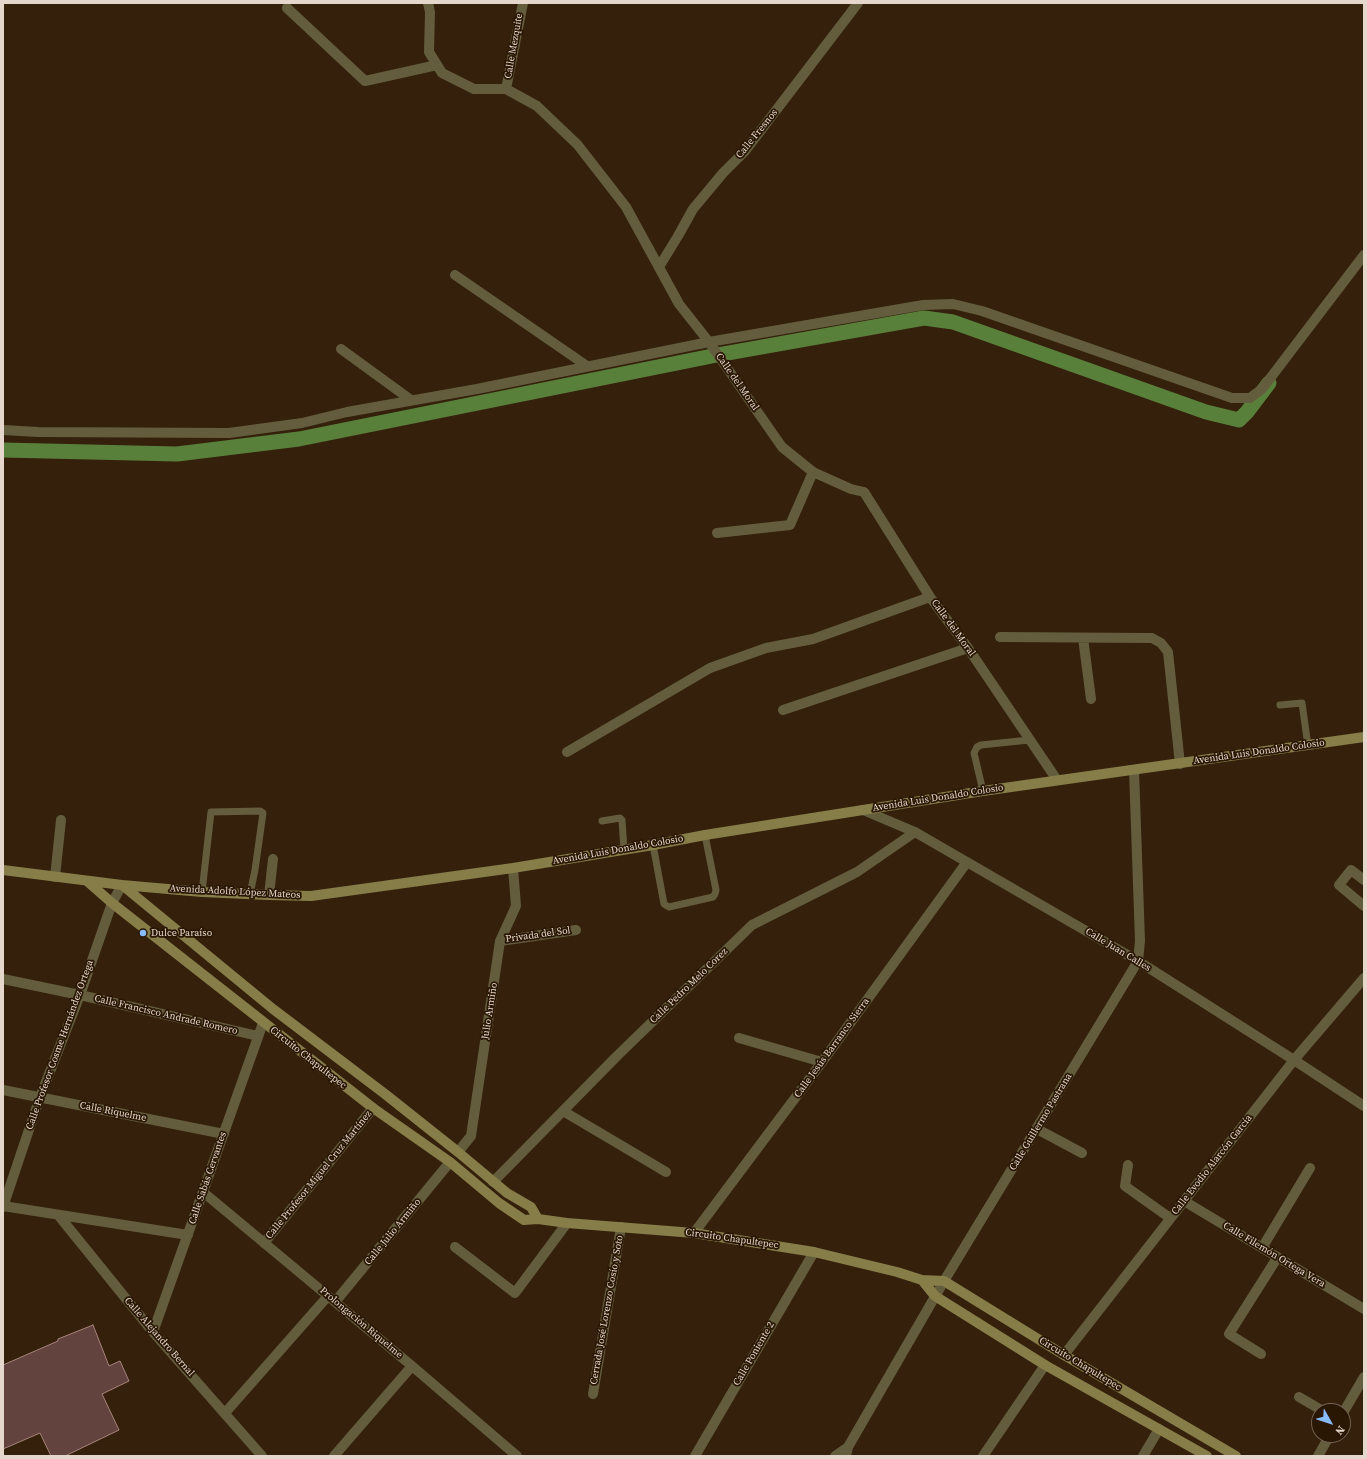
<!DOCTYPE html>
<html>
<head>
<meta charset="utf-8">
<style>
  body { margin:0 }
  #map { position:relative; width:1367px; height:1459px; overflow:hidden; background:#34200b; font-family:"Source Serif 4",serif }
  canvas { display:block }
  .frame { position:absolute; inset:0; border:4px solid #e5d7cb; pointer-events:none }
  .north { position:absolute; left:1311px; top:1403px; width:40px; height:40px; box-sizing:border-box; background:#291603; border:1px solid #746353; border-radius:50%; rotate:129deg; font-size:11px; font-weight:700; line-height:16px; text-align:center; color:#e5d7cb }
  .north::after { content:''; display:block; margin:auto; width:14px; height:18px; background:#87bbfb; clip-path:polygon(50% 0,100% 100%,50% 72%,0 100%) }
</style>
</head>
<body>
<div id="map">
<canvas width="1367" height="1459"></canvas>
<div class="frame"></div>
<div class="north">N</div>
</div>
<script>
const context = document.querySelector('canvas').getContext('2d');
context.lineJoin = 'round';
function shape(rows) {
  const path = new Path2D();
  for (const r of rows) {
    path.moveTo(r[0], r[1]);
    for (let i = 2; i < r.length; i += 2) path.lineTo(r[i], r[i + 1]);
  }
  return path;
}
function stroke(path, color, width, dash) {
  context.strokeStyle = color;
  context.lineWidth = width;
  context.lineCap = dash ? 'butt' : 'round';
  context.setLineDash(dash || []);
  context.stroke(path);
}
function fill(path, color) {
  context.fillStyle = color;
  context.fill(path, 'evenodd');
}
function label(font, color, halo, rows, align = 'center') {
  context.font = font + ' "Source Serif 4",serif';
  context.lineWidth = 3.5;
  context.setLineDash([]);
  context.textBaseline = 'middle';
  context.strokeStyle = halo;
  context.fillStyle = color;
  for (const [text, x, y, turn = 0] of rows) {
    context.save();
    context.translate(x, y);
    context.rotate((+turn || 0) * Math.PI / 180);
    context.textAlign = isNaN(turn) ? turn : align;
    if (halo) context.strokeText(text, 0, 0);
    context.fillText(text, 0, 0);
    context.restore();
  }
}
stroke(shape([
  [3,450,177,454,299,439,717,355,924,318,953,322,1206,412,1239,420,1247,412,1269,383]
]), '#59803b', 15);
const building = shape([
  [93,1325,109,1366,120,1361,129,1381,102,1394,119,1430,65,1456,51,1456,40,1433,3,1449,3,1365,58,1341,58,1339,93,1325]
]);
fill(building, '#62433d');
stroke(building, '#a8847e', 1);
stroke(shape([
  [1280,705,1302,703,1308,746],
  [983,791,974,753,977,747,981,745,1029,740],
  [602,821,620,818,622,820,624,850],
  [653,845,664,904,669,907,713,897,715,894,716,890,705,835],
  [202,892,211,812,260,811,263,813,255,870,250,894]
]), '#635d3d', 7);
stroke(shape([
  [428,3,430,12,429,52,442,73,474,89,506,89,537,106,577,144,626,207,679,304,709,342,782,447,813,472,851,489,864,492,930,597,968,648,1057,780],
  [287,8,365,81,437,65],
  [506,89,523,3],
  [659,267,678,236,693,209,723,173,745,151,858,3],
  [455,275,587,366],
  [341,349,411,400],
  [3,430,38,432,229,433,302,423,347,412,477,389,709,342,923,305,953,304,982,311,1232,398,1250,398,1262,389,1364,255],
  [717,533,790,525,813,472],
  [1000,637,1152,638,1161,643,1168,652,1180,764],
  [1083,638,1091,699],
  [783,710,968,648],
  [567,752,710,668,766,648,813,639,930,597],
  [863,810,915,832,1138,961,1294,1060,1364,1106],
  [55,877,61,820],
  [1364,880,1351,870,1339,885,1364,906],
  [269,895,273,859],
  [500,941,576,930],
  [3,979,80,995,258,1036],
  [739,1038,822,1062],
  [3,1090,224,1134],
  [563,1111,666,1172],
  [1037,1129,1082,1153],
  [458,1152,471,1136,500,941,516,906,513,868],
  [1128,1165,1125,1186,1170,1218],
  [493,1182,617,1056,752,925,857,872,915,832],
  [203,1192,412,1366,517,1456],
  [1184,1201,1364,1309],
  [3,1206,188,1235],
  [3,1207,40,1097,80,995,112,903,122,885],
  [59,1216,153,1332,262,1456],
  [694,1233,822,1062,967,862],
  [264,1243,373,1108],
  [455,1247,515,1293,567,1223],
  [1262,1248,1310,1168],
  [335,1302,450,1162],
  [153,1332,263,1023],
  [1261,1354,1229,1334,1277,1258],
  [1064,1355,1294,1060,1364,978],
  [593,1394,621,1227],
  [1299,1397,1323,1411],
  [225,1413,328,1296],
  [1343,1413,1364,1377],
  [334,1456,412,1366],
  [695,1456,814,1252],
  [835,1456,848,1447],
  [846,1456,848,1447,944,1281,1138,961,1140,941,1134,770],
  [983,1456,1045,1365],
  [1143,1456,1159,1429],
  [1318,1456,1330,1435]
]), '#635d3d', 10);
stroke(shape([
  [3,870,122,885,202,892,269,895,311,896,513,868,653,845,705,835,983,791,1364,737],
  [87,881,112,903,373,1108,450,1162,499,1203,524,1220,538,1219,567,1223,694,1233,814,1252,897,1272,922,1280,944,1281,1064,1355,1236,1456],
  [122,885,273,1009,385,1094,458,1152,507,1193,531,1207,538,1219],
  [922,1280,935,1296,1045,1365,1207,1456]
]), '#867d49', 10);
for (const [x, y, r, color] of [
  [143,933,4,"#87bbfb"]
]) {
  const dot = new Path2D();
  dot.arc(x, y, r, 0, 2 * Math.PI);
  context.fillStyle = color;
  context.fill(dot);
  stroke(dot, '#291603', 1.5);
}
label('10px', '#e5d7cb', '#291603', [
  ["Calle Mezquite",514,46,-80],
  ["Calle Fresnos",757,134,-51],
  ["Calle del Moral",737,382,55],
  ["Calle del Moral",953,628,54],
  ["Avenida Luis Donaldo Colosio",1259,752,-8],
  ["Avenida Luis Donaldo Colosio",938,798,-9],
  ["Avenida Luis Donaldo Colosio",618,850,-10],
  ["Avenida Adolfo López Mateos",235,892,3],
  ["Privada del Sol",538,935,-8],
  ["Calle Juan Calles",1118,950,31],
  ["Calle Pedro Melo Corez",689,986,-44],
  ["Julio Armiño",490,1011,-81],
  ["Calle Francisco Andrade Romero",166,1015,13],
  ["Calle Profesor Cosme Hernández Ortega",60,1045,-70],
  ["Calle Jesús Barranco Sierra",832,1048,-54],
  ["Circuito Chapultepec",308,1058,38],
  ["Calle Riquelme",113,1112,11],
  ["Calle Guillermo Pastrana",1041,1122,-59],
  ["Calle Evodio Alarcón García",1212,1165,-52],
  ["Calle Profesor Miguel Cruz Martínez",319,1175,-51],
  ["Calle Sabás Cervantes",208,1178,-71],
  ["Calle Julio Armiño",393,1232,-51],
  ["Circuito Chapultepec",732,1239,8],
  ["Calle Filemón Ortega Vera",1274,1255,31],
  ["Cerrada José Lorenzo Cosío y Soto",607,1310,-80],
  ["Prolongación Riquelme",361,1323,40],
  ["Calle Alejandro Bernal",159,1337,49],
  ["Calle Poniente 2",754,1354,-60],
  ["Circuito Chapultepec",1080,1364,31]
]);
label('10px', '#e5d7cb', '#291603', [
  ["Dulce Paraíso",151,933]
], 'left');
</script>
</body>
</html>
